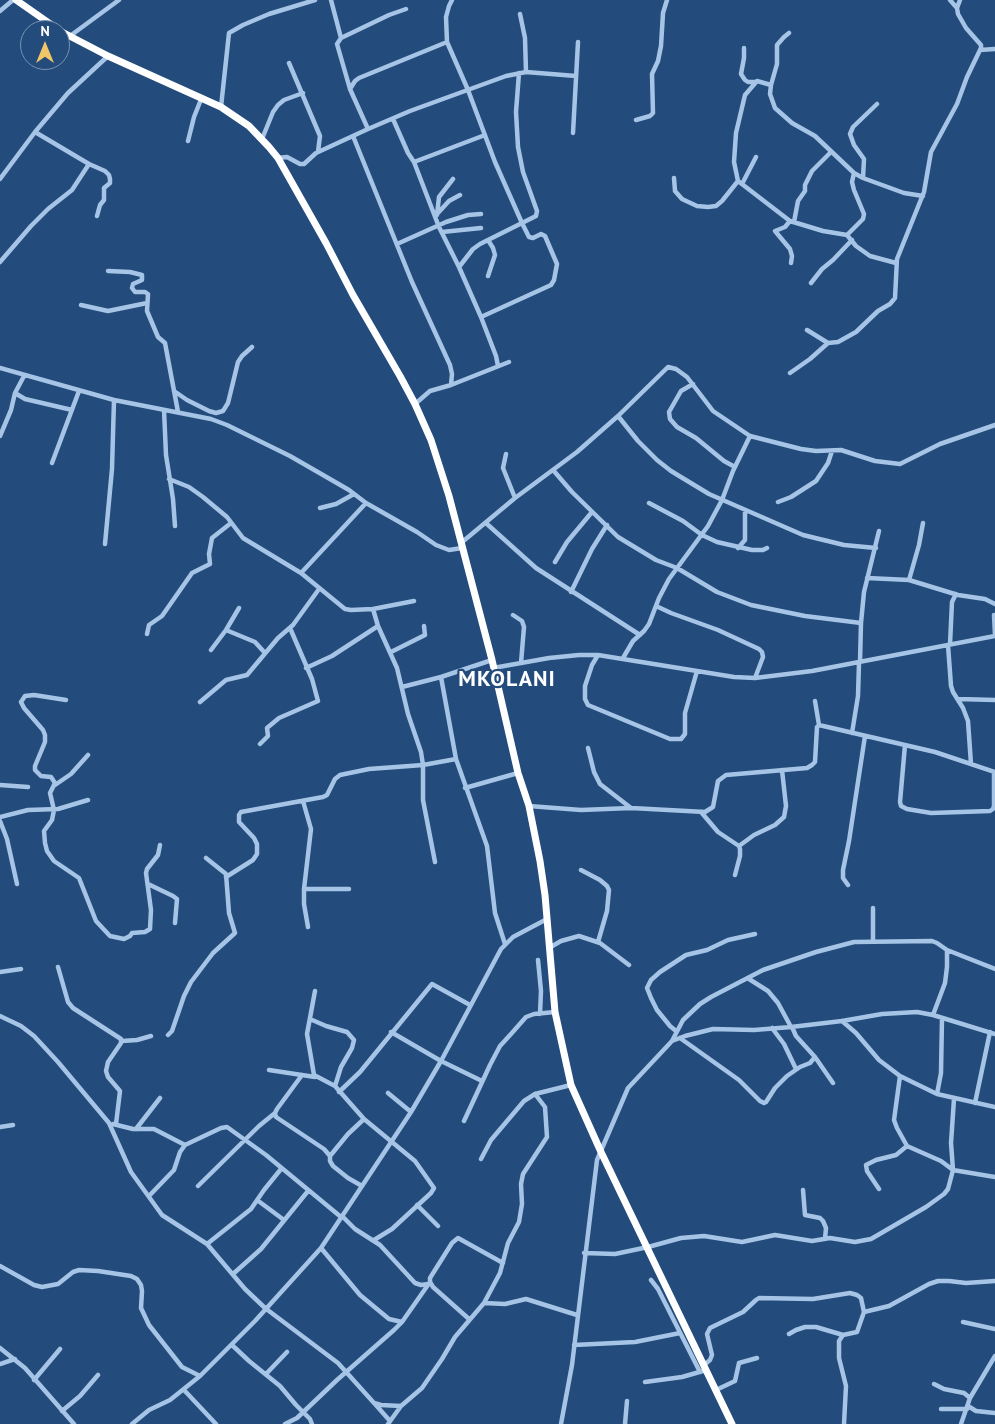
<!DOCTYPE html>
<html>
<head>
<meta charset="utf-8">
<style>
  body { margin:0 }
  #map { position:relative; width:995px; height:1424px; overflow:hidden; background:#234b7b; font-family:"PT Sans",sans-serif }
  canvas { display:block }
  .north { position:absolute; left:20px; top:20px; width:50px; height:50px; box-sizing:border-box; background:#234b7b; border:1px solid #7b93b0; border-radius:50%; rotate:0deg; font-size:14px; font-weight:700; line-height:20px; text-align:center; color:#fff }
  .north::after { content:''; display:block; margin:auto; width:18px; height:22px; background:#f0c668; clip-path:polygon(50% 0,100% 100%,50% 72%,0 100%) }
</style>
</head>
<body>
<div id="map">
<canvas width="995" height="1424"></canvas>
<div class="north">N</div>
</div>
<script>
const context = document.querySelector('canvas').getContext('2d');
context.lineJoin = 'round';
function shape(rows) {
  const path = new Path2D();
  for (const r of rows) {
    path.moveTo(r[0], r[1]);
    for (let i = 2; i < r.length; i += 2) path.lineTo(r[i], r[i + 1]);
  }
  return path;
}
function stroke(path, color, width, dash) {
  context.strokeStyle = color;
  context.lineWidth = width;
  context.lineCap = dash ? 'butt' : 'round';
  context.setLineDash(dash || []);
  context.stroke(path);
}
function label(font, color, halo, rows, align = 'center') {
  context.font = font + ' "PT Sans",sans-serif';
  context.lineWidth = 4.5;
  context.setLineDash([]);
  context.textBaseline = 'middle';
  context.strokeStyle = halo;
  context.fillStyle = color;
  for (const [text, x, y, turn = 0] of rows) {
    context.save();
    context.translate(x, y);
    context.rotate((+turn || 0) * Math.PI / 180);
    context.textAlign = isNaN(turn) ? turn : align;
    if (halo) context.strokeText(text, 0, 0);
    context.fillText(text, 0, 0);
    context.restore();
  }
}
stroke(shape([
  [331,0,341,38],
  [452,0,449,6,446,17,447,42,468,90,495,162,522,223,480,244,473,249,459,267],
  [950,0,957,8],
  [0,11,13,0],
  [520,14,525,38,526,72],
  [789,33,784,37,777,45,777,64,771,85,770,94,775,108,792,123,815,136,854,173,863,178,904,193,923,196],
  [70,36,119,0],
  [744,48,744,58,741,74,745,80,748,82,756,82],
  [980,50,995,49],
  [289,63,320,136,318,152],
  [771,85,757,81,745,95,736,133,734,162,738,181,790,221,823,231,847,235,856,246,870,256,896,263],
  [350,89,355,81,359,78,447,42],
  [221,107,229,33,243,25,269,14,315,0],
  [393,119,408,153,414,162,439,227,459,267,481,317,496,356,498,366],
  [636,120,650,116,653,113,652,74,658,61,661,46,663,13,667,0],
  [368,129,350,89,337,44,341,38,389,15,406,9],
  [573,133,578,42],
  [353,136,412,282,450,365,452,374,451,385],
  [262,139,273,112,278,105,284,100,303,93],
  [188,141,194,117,202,97],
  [278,158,287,157,300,164,304,164,316,153,368,129,410,111,506,76,526,72,576,76],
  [414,162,485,135],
  [89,164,105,171,109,175,110,179,110,183,104,188,104,200,100,205,97,216],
  [674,178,675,191,682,199,697,206,708,207,716,206,722,201,738,181],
  [863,178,864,159,854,145,850,134,853,127,877,104],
  [0,179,35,132,68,93,108,56],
  [742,184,756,157],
  [437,214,449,201,460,195],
  [437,215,439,197,453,179],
  [790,221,785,227,775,231,790,249,792,256,791,263],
  [794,222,798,201,805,191,805,185,812,171,831,152],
  [442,232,481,228],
  [847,235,863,219,864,214,854,190,852,182,854,173],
  [488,240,493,248,495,255,488,276],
  [397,244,446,222,468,215,481,214],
  [0,262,31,226,48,209,72,190,89,164,35,132],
  [108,271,130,272,142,275,142,280,133,284,132,288,135,292,145,292,148,294,147,311,158,337,165,343,178,412],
  [811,283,822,269,833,260,852,240],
  [81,305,108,311,147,303],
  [481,317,551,285,554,280,557,264,545,236,541,234,533,238,529,237,522,223,536,216,537,211,523,172,518,147,516,112,519,73],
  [807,330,828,343,838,342,856,332,878,311,890,304,895,298,897,259,924,192,931,152,957,104,967,77,981,48,981,45,966,28,958,14,957,8,960,0],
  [0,368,114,400,211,419,227,425,290,456,349,490,366,503,417,532,436,545,449,550,462,548],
  [790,373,810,359,828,343],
  [693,384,681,391,669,412,670,419,677,427,696,438,724,461,735,467],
  [174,391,187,400,209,411,216,413,223,411,228,403,238,362,242,356,252,347],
  [15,393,25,399,72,410],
  [415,404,430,391,451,385,509,362],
  [164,410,166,455,173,499,175,526],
  [618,416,638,441,657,460,671,471,709,494,803,535,844,545,876,548],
  [0,436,11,410,15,393,24,376],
  [506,454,503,468,515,498],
  [52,463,79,391],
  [553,470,572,492,618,537,656,560,677,568,717,592,751,605,805,616,861,623],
  [169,479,189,487,203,497,227,517,243,538,301,573,345,609,351,610,373,609,414,601],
  [778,502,791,497,816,481,828,463,832,451],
  [649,503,683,521,702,535,717,542,752,550,763,550,767,548],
  [320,508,336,504,354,494],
  [487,524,536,568,640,635],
  [461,543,515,498,577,452,618,416,668,367,676,369,687,377,713,411,750,436,801,449,816,451,841,450,875,461,900,464,940,444,995,425],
  [105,544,112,469,114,400],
  [738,548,745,540,745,510],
  [555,562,567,542,592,512],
  [301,573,366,503],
  [867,578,909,580,958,595,985,599,995,604],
  [909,580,919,545,923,523],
  [571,592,592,549,607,525],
  [656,606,671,613,718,630,759,649,762,652,763,657,755,678],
  [373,609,378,626,397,668,408,714,421,752,423,765,423,800,435,862],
  [513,615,522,621,524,627,521,663],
  [994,615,995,636],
  [226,630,255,642,265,653],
  [147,634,149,625,162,616,192,573,210,564,209,554,212,538,231,523],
  [950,644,952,602,956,594],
  [948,645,951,686,953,692,963,708,968,721,971,764],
  [211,650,226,630,239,608],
  [391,652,425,635,424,626],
  [598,655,592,665,585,686,585,699,588,705,670,739,681,739,685,734,685,713,697,671],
  [623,658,633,641,644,631,649,624,659,598,669,579,708,526,722,500,733,471,750,436],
  [860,662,861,623,864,592,879,531],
  [306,668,332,656,378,626],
  [493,668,549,658,579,655,598,655,697,671,734,677,755,678,812,671,995,636],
  [441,677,456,759,487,846,495,913,505,944],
  [402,687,441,677,492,660],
  [958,699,995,700],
  [66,700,34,695,25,696,21,702,24,708,43,730,45,735,45,742,35,766,35,770,41,776,51,777,55,783,50,793,54,810,52,820,44,831,45,843,47,851,54,861,79,878,96,921,110,936,124,939,130,936,132,933,145,932,150,929,151,910,146,873,147,869,158,855,160,845],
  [815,701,819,725],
  [200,702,226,680,247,675,278,638,293,625,319,589],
  [852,733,858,696,859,663],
  [260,744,268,736,267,728,279,718,318,701,312,679,290,628],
  [905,745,900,802,901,806,907,809,931,813,990,811,993,809,994,806,994,772],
  [588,748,594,772,600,784,631,808],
  [0,785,28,787],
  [55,785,71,774,88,755],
  [465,788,518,773],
  [303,801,311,829,304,889,304,904,308,927],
  [529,806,581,810,631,808,705,812,713,807,718,781,726,775,807,768,812,765,815,762,817,727,819,725,935,752,995,772],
  [701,812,718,832,739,846,740,849,740,856,735,875],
  [0,817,28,810,58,809,88,800],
  [0,821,7,839,17,884],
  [739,846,754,835,775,825,784,817,786,806,782,770],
  [581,870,600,880,607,886,609,890,607,911,598,942],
  [226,877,253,860,257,854,257,844,254,838,239,822,239,815,241,812,323,797,327,795,335,779,340,775,369,769,423,765,456,759],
  [148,884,173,896,177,899,175,923],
  [848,885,843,878,843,870,849,841,865,736],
  [304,889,349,889],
  [873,941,873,908],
  [549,948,561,941,579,936,600,943,629,965],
  [538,960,541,991,540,1014],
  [58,967,68,1002,73,1008,121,1039,121,1043,108,1062,106,1071,108,1077,120,1091,116,1124],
  [0,972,21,969],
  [749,979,768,991,778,1003,791,1027],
  [315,991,307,1034,314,1075,335,1086,364,1119,415,1161,434,1188,431,1193,392,1229,374,1240],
  [933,1015,945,983,947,967,947,950],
  [0,1016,21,1026,34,1036,58,1062,109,1123,131,1172,162,1215,207,1244,245,1289,265,1308,338,1363,374,1403,381,1405,401,1406],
  [310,1019,326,1026,347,1032,354,1040,352,1048,341,1067,335,1086],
  [842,1021,856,1033,879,1060,900,1076,937,1094,995,1107],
  [792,1027,796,1036,815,1057,833,1083],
  [772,1028,784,1044,796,1069],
  [676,1031,670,1026,657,1010,651,998,647,988,651,980,660,972,686,955,707,950,728,940,755,934],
  [391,1032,441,1061,482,1081],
  [168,1035,172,1031,184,996,191,982,213,953,235,933,229,913,226,874,206,858],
  [680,1038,739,1080,760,1101,764,1103,766,1102,775,1088,787,1076,800,1067,810,1063,815,1057],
  [122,1041,137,1040,151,1036],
  [672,1041,683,1020,700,1004,711,997,763,970,816,952,854,942,932,941,937,943,947,950,995,969],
  [269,1070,315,1077],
  [302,1075,277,1109,275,1113,276,1117,324,1149,330,1156,330,1161,333,1166,348,1178,362,1186],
  [900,1076,894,1120,897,1128,907,1146,941,1161,953,1170,995,1177],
  [339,1092,360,1072,432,984,470,1005],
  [388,1093,411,1112],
  [937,1094,941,1073,942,1018],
  [975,1103,990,1032],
  [464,1121,490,1065,500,1046,511,1034,526,1017,534,1014,555,1012],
  [113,1124,133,1129,154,1129,185,1145],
  [0,1127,13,1125],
  [136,1129,160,1098],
  [330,1156,348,1134,364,1119],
  [481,1159,491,1140,524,1101,535,1094,571,1085],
  [198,1186,259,1126,275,1113],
  [879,1189,867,1171,866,1165,876,1160,896,1155,907,1146],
  [803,1190,805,1215,820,1218,823,1221,826,1228,825,1239],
  [149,1196,174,1170,180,1152,185,1145,221,1128,227,1127,266,1155,341,1217],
  [257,1200,284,1220],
  [417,1205,438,1226],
  [342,1216,355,1229,380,1245,415,1283,421,1285,428,1284],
  [207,1244,251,1209,264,1190,281,1169],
  [321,1248,360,1295,389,1319,402,1322],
  [584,1253,615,1254,648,1247,681,1238,704,1236,742,1242,775,1235,812,1241,830,1238,855,1242,871,1239,926,1207,944,1194,948,1189,953,1170,951,1143,954,1099],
  [0,1266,34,1285,42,1287,58,1284,73,1272,79,1270,98,1271,131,1276,137,1279,141,1285,142,1291,141,1308,149,1325,182,1367,200,1376],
  [233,1274,261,1249,308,1191],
  [651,1280,658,1289,700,1372],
  [484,1303,500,1273,508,1243,519,1222,522,1204,521,1184,523,1174,547,1137,545,1107,535,1094],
  [469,1319,433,1287,430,1282,430,1278,452,1243,458,1238,503,1263],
  [963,1322,995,1329],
  [789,1334,796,1330,805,1327,816,1327,843,1335],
  [232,1345,249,1361,280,1386,296,1405,310,1419,312,1424],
  [574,1345,635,1342,680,1333],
  [0,1348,25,1368,74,1424],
  [0,1364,15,1359],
  [704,1365,710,1360,712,1355,707,1334,710,1328,743,1312,756,1300,759,1298,813,1299,850,1293,857,1295,861,1298,864,1312],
  [266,1374,287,1352],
  [34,1380,60,1349],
  [645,1382,682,1377,703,1371],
  [934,1384,944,1389,964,1393,970,1398],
  [184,1390,216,1424],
  [716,1390,735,1381,739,1363,757,1358],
  [375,1404,390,1421],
  [968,1406,976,1411,995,1413],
  [941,1409,967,1409],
  [62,1411,80,1396,98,1375],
  [132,1424,149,1410,170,1400,200,1376,255,1321,321,1248,411,1112,441,1061,501,949,513,937,547,919],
  [285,1424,297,1418,337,1380,394,1330,402,1322,430,1282],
  [388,1424,401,1406,422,1388,442,1359,455,1337,484,1303,505,1304,526,1299,577,1315],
  [561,1424,572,1365,597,1160,628,1088,672,1041,685,1036,713,1029,754,1030,791,1027,842,1021,882,1014,917,1012,933,1015,995,1034],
  [625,1424,627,1401],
  [844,1424,846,1386,839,1358,839,1341,843,1335,857,1332,864,1312,889,1306,929,1284,938,1281,949,1281,966,1283,995,1281],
  [961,1424,970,1398,995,1356]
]), '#a6c4e5', 4.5);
stroke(shape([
  [16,0,59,30],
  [60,31,108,56,221,107,249,126,269,147,278,158,326,243,353,295,400,376,415,404,431,440,449,496,492,660,518,773,529,806,540,861,545,895,555,1012,571,1085,601,1152,732,1424]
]), '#fff', 7);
context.letterSpacing = '1px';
label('bold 22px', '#fff', '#234b7b', [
  ["MKOLANI",507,680]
]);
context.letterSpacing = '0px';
</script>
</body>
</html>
